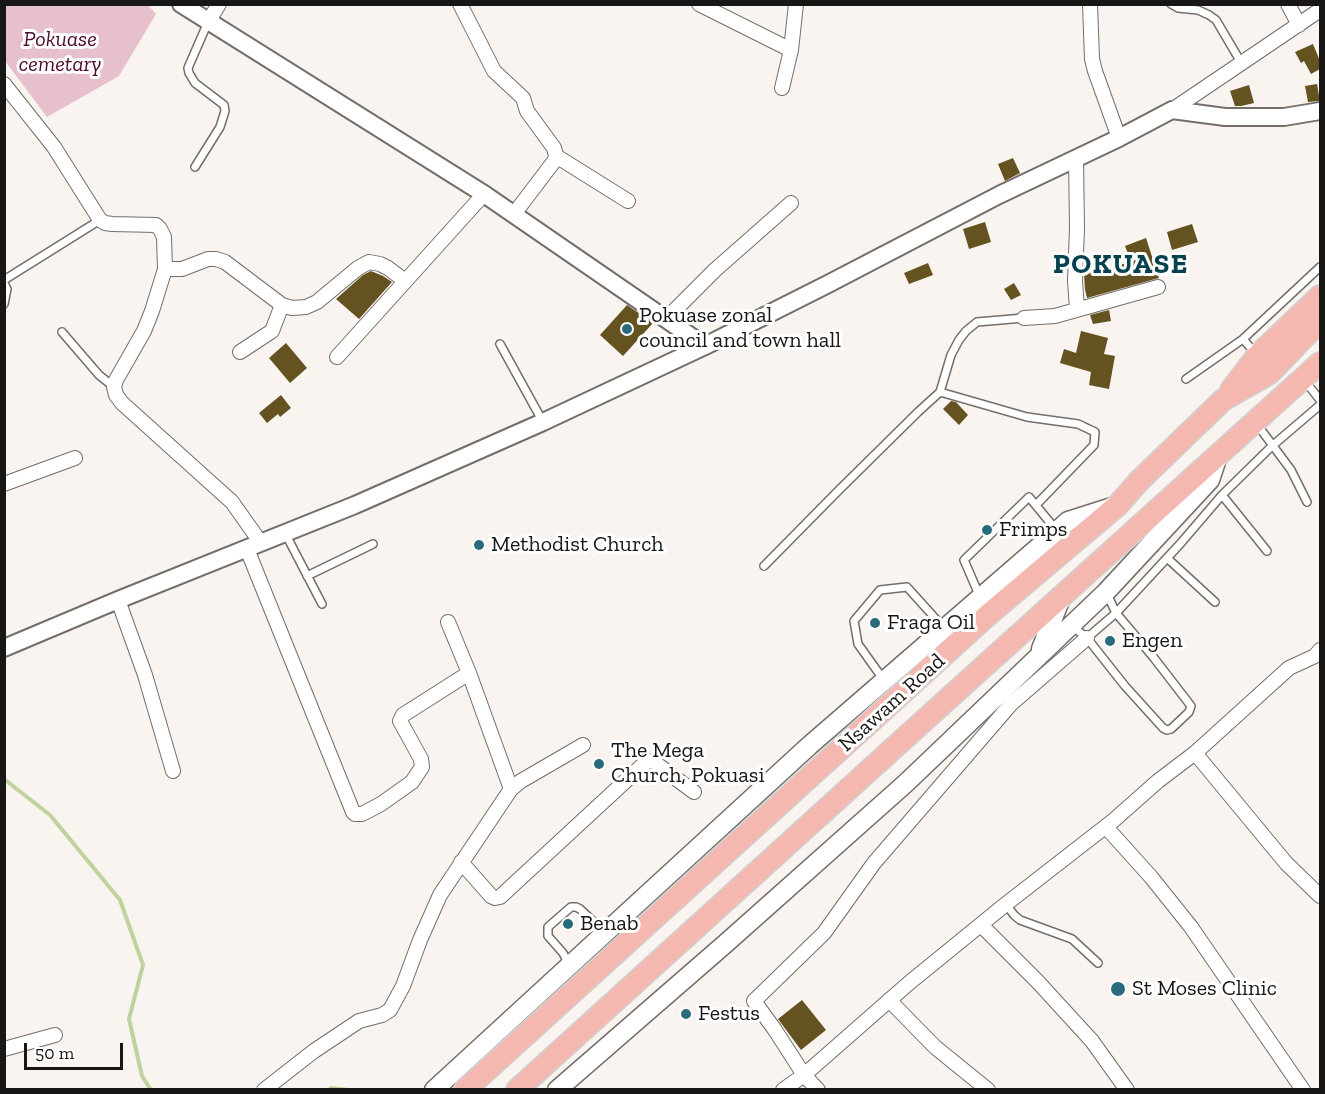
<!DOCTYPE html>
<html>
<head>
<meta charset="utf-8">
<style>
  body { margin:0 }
  #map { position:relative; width:1325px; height:1094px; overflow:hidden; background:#f9f4ef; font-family:"Zilla Slab",serif }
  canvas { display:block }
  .frame { position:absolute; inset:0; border:6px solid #191716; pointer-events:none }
  .scale { position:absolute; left:24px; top:1043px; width:99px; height:27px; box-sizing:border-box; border:3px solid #191716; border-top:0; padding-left:8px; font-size:18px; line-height:21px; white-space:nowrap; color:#191716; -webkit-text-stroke:4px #fff; paint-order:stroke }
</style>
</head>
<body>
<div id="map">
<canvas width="1325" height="1094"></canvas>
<div class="frame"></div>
<div class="scale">50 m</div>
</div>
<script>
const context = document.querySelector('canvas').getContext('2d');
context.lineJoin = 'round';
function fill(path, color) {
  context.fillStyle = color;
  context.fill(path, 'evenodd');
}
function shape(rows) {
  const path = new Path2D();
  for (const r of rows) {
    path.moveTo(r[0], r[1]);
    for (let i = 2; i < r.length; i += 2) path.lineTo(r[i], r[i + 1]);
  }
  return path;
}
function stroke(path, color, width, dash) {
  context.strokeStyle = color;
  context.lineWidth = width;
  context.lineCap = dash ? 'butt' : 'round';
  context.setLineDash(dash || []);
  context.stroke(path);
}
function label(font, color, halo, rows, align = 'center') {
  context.font = font + ' "Zilla Slab",serif';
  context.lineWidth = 6;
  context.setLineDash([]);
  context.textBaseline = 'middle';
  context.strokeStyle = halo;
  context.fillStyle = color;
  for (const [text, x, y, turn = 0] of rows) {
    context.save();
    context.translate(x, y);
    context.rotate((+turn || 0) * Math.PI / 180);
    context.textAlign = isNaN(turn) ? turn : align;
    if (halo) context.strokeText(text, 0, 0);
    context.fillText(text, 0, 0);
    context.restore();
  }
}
fill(shape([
  [5,4,148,5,156,14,119,76,47,117,5,61]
]), '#e6c0cd');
stroke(shape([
  [4,779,50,815,120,900,143,965,129,1019,142,1076,151,1090],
  [329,1090,331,1088,348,1090]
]), '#c0d29e', 4);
fill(shape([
  [1313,44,1320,61,1320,69,1311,74,1304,61,1301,63,1295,52],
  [1317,84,1320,101,1308,102,1305,86],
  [1249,85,1254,103,1241,106,1235,106,1230,91],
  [1013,158,1020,173,1005,181,998,164],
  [985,222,991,242,969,249,963,229],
  [1192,224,1198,242,1172,250,1167,232],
  [1146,238,1159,278,1087,298,1085,290,1084,274,1131,262,1125,246],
  [928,263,933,275,909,284,904,273],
  [371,271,383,276,392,282,359,319,336,299,363,275],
  [1014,283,1021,295,1011,300,1004,289],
  [627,305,653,323,623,356,600,335],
  [1109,310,1111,321,1093,324,1090,315],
  [1081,331,1108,338,1104,354,1115,356,1109,389,1089,385,1091,372,1060,363,1064,349,1076,353],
  [286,343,307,368,290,383,269,358],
  [281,395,291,408,280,417,278,414,267,423,259,413],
  [951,401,956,402,968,415,959,425,943,409],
  [802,1000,826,1030,801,1050,778,1019]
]), '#645320');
const service = shape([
  [1171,4,1178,8,1198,10,1209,15,1216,20,1242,64],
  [195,167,220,127,225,111,224,105,195,83,189,73,188,68,208,22],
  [4,280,100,220],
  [4,283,7,289,4,304],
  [62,332,99,375,114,387],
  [500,344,543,422],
  [1256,354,1243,339,1320,267],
  [1186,379,1243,339],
  [1305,381,1320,400],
  [940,392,1027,417,1078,424,1095,432,1094,445,1036,505],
  [1256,423,1291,470,1307,502],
  [1222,495,1267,551],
  [285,533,322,604],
  [1167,558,1215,602],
  [764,566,840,489,918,412,940,392,951,355,959,340,966,331,977,322,1024,318],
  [307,576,373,544],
  [980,597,964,560,1029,497,1057,531],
  [1072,626,1087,638,1125,686,1163,728,1167,730,1171,729,1189,712,1191,706,1154,658,1116,613,1107,594],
  [1087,638,1116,613,1180,544,1222,495,1272,446,1320,405],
  [883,679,858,644,854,621,880,590,907,587,944,628],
  [1006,904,1014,915,1020,920,1072,939,1098,963],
  [569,965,563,953,548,936,548,927,571,907,576,907,580,909,596,924,605,930]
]);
const minor = shape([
  [460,4,491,65,494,71,523,98,527,111,554,148,556,156,555,160,514,214],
  [699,4,791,50],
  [1090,4,1092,59,1095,71,1119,138],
  [1288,4,1299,25],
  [208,22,219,4],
  [4,84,54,147,100,220,105,223,112,224,156,225,160,229,164,237,165,269,152,311,144,331,116,380,114,387,116,395,122,403,232,502,261,543],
  [782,88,791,50,796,4],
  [1172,110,1320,10],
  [556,156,628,201],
  [1076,159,1077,228,1075,281,1077,309],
  [165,269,182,269,208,259,216,259,225,262,282,305,292,308,306,307,317,302,358,268,369,262,380,264,388,268,405,281],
  [667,318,715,270,791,203],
  [1024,318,1055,316,1158,287],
  [240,352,272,331,282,305],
  [337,357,484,194],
  [4,484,75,458],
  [247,549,353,812,355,814,362,814,381,804,412,782,422,767,421,759,400,721,403,715,469,673],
  [118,600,145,675,173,771],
  [448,622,469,673,511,789],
  [1195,753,1286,863,1320,896],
  [1106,827,1151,877,1191,927,1303,1090],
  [461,862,491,896,495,898,500,897,645,763,649,761,654,762,694,792],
  [981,925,1038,982,1092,1041,1127,1090],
  [889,1000,935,1047,988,1090],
  [4,1049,55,1035],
  [264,1090,314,1051,359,1021,382,1015,390,1010,403,986,420,940,440,895,511,789,521,781,583,745],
  [783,1090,804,1075,909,983,1006,904,1114,820,1158,781,1195,753,1289,668,1315,656,1320,650],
  [818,1090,804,1075,775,1030,754,1001,824,933,874,863,1011,704,1087,638]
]);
const tertiary = shape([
  [181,4,484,194,705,346],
  [4,648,118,600,355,505,543,422,705,346,828,284,999,195,1119,138,1172,110,1225,117,1284,117,1320,111]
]);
const secondary = shape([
  [1041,649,1061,598],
  [434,1090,810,745,1057,531,1068,521,1115,506],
  [557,1090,725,944,906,783,1106,592,1210,480,1218,456]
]);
const trunk = shape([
  [1231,390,1257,356,1320,296],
  [465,1090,989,614,1118,505,1139,481,1223,400,1270,373,1320,321],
  [517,1090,918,726,1320,363]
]);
stroke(service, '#736e6a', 10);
stroke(minor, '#736e6a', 16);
stroke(tertiary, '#736e6a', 20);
stroke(secondary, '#736e6a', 21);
stroke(trunk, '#d1d1d0', 24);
stroke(service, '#fff', 7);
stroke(minor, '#fff', 14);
stroke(tertiary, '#fff', 16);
stroke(secondary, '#fff', 18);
stroke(trunk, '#f4b8b0', 21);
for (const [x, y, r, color] of [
  [627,329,6,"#296b7d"],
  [987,530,6,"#296b7d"],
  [479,545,6,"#296b7d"],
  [875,623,6,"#296b7d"],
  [1110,641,6,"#296b7d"],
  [599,764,6,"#296b7d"],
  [568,924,6,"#296b7d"],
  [1118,989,8,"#296b7d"],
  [686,1014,6,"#296b7d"]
]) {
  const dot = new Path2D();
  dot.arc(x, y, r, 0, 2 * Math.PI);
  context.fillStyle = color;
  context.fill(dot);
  stroke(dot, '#fff', 2);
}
label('italic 22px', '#4e0b2d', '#fff', [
  ["Pokuase",60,40],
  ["cemetary",60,65]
]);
label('22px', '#191716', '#fff', [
  ["Pokuase zonal",639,316],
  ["council and town hall",639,341],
  ["Frimps",999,530],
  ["Methodist Church",491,545],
  ["Fraga Oil",887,623],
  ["Engen",1122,641],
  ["The Mega",611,751],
  ["Church, Pokuasi",611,776],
  ["Benab",580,924],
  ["St Moses Clinic",1132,989],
  ["Festus",698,1014]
], 'left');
label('22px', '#191716', '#fff', [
  ["Nsawam Road",892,703,-42]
]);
context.letterSpacing = '1.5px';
label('bold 28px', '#05414f', '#fff', [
  ["POKUASE",1121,265]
]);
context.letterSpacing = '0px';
</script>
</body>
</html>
